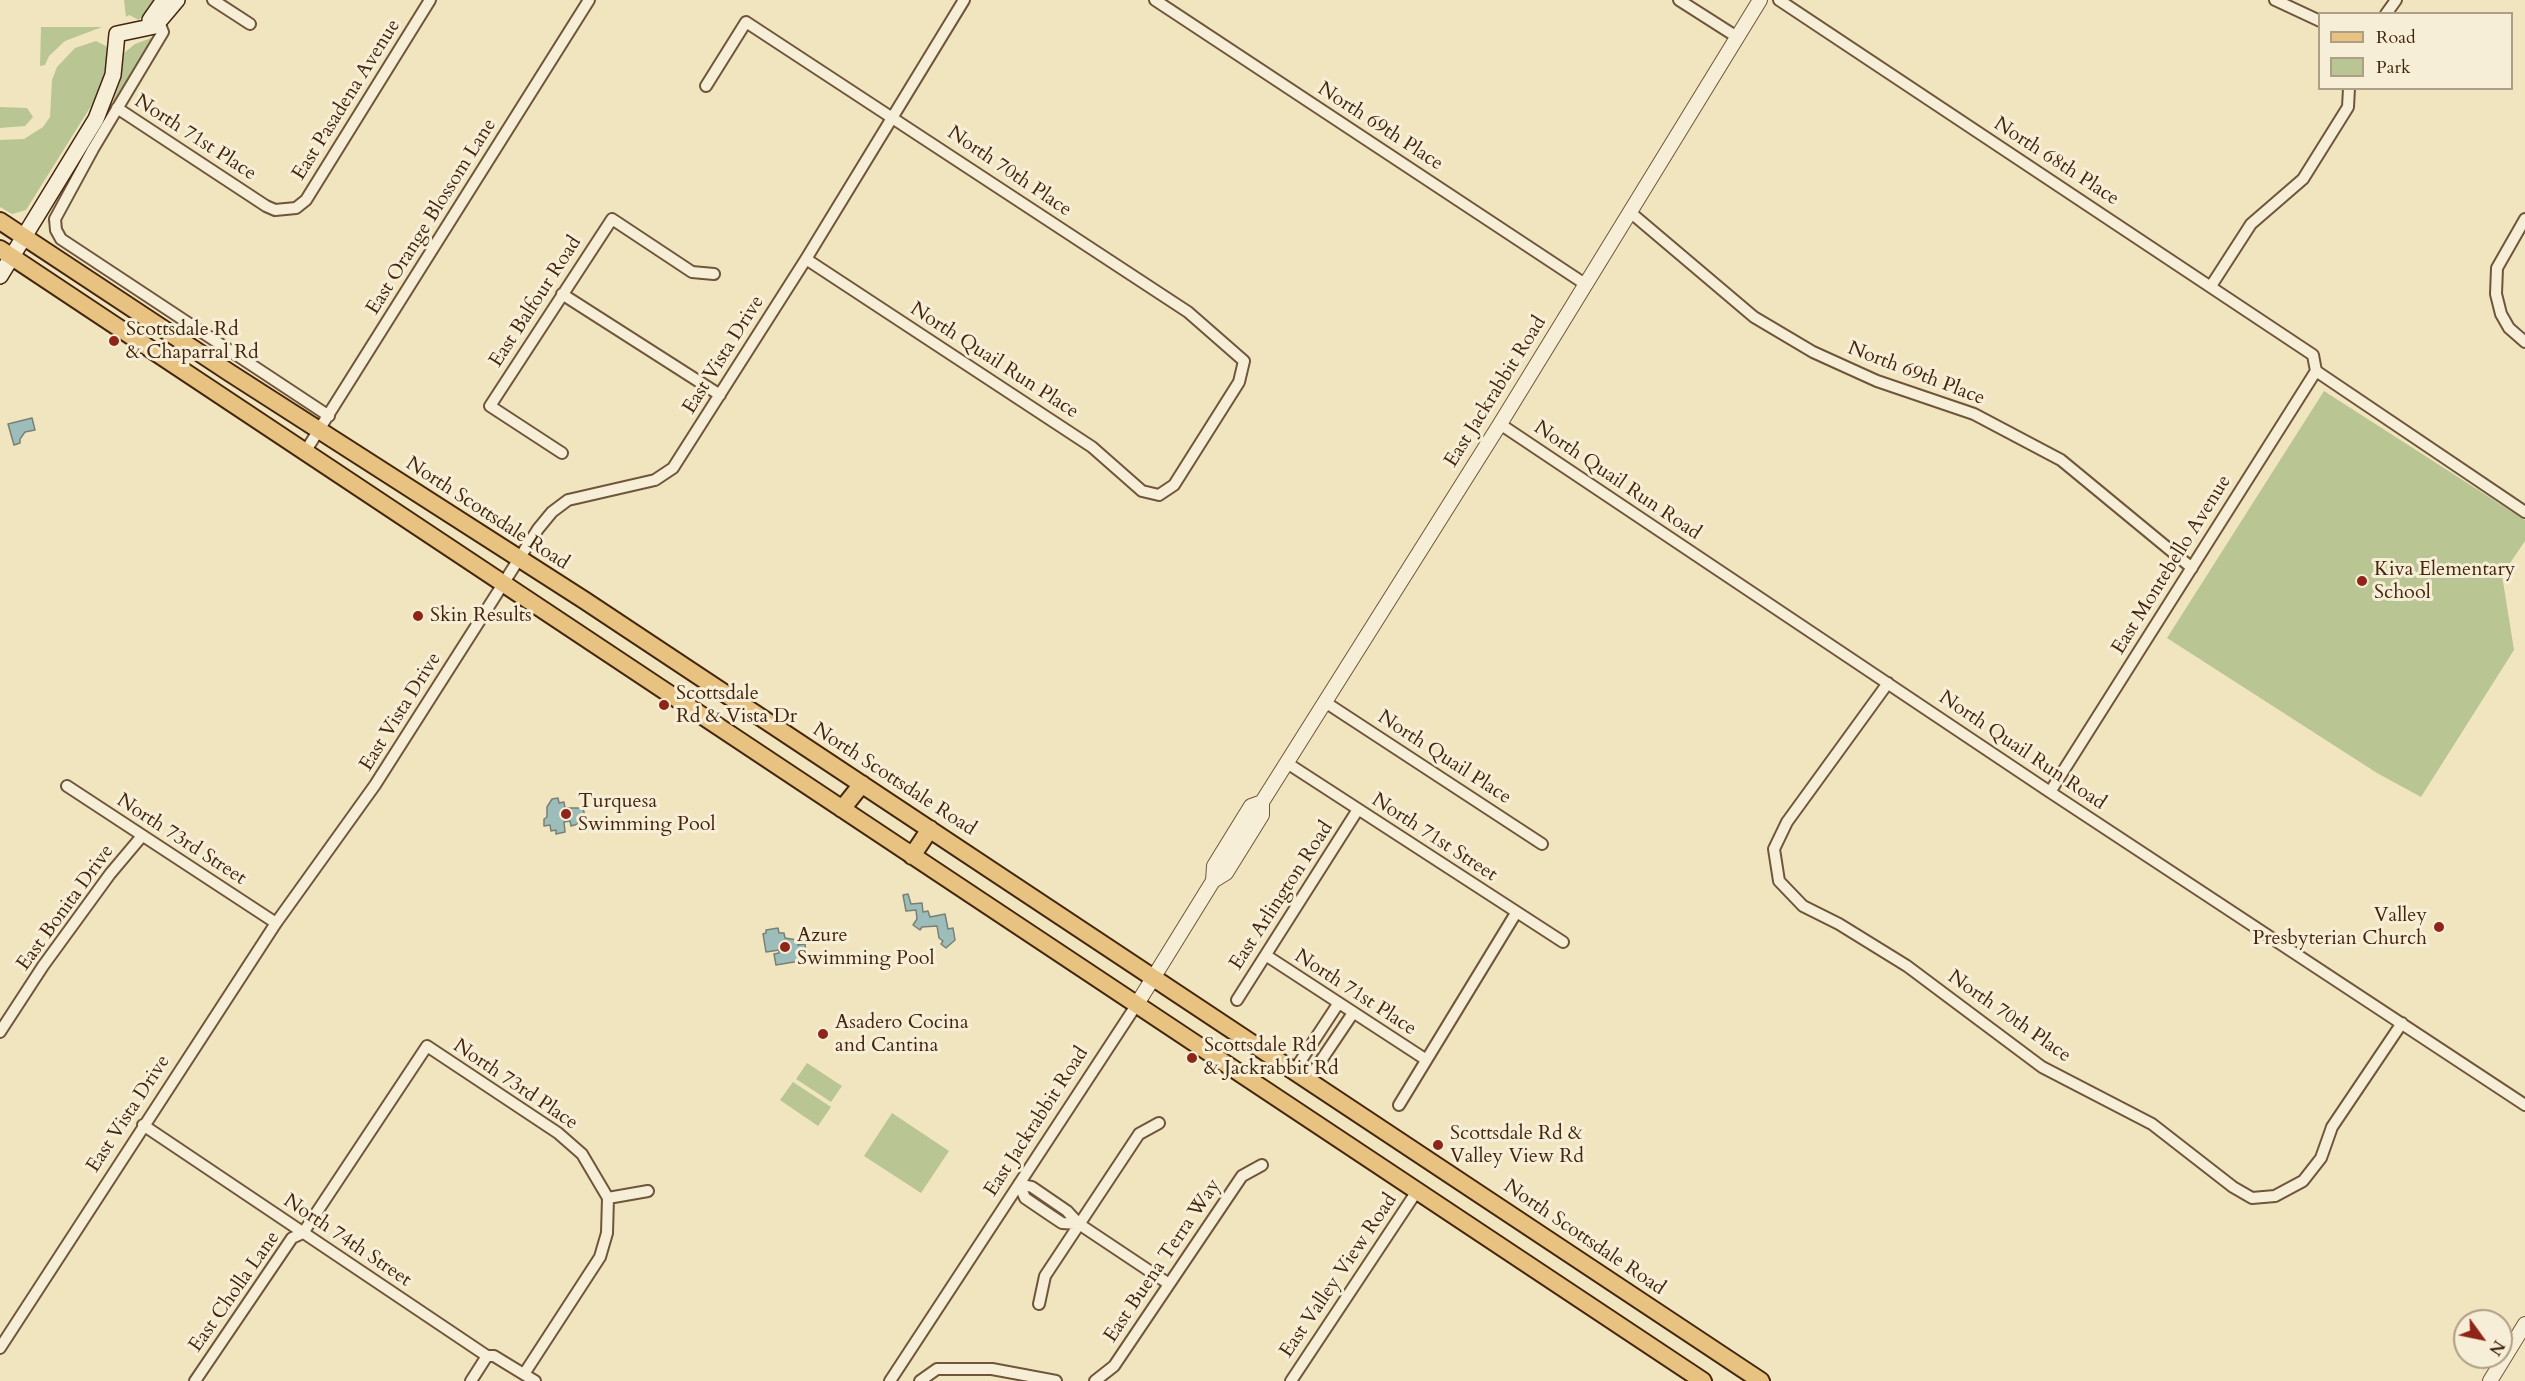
<!DOCTYPE html>
<html>
<head>
<meta charset="utf-8">
<style>
  body { margin:0 }
  #map { position:relative; width:2525px; height:1381px; overflow:hidden; background:#f1e5c0; font-family:Cardo,serif }
  canvas { display:block }
  .legend { position:absolute; left:2318px; top:12px; width:195px; height:78px; box-sizing:border-box; background:#f6eed6; border:2px solid #af9e86; margin:0; padding:8px 10px; list-style:none; font-size:18px; color:#44250e }
  .legend li { display:flex; align-items:center; gap:12px; height:30px }
  .legend b { width:30px; border:2px solid #af9e86 }
  .north { position:absolute; left:2453px; top:1309px; width:60px; height:60px; box-sizing:border-box; background:#f6eed6; border:2px solid #af9e86; border-radius:50%; rotate:123deg; font-size:16px; font-weight:700; line-height:24px; text-align:center; color:#44250e }
  .north::after { content:''; display:block; margin:auto; width:21px; height:27px; background:#8f2418; clip-path:polygon(50% 0,100% 100%,50% 72%,0 100%) }
</style>
</head>
<body>
<div id="map">
<canvas width="2525" height="1381"></canvas>
<ul class="legend">
<li><b style="height:8px;background:#e8c280"></b>Road</li>
<li><b style="height:16px;background:#b9c593"></b>Park</li>
</ul>
<div class="north">N</div>
</div>
<script>
const context = document.querySelector('canvas').getContext('2d');
context.lineJoin = 'round';
function fill(path, color) {
  context.fillStyle = color;
  context.fill(path, 'evenodd');
}
function shape(rows) {
  const path = new Path2D();
  for (const r of rows) {
    path.moveTo(r[0], r[1]);
    for (let i = 2; i < r.length; i += 2) path.lineTo(r[i], r[i + 1]);
  }
  return path;
}
function stroke(path, color, width, dash) {
  context.strokeStyle = color;
  context.lineWidth = width;
  context.lineCap = dash ? 'butt' : 'round';
  context.setLineDash(dash || []);
  context.stroke(path);
}
function label(font, color, halo, rows, align = 'center') {
  context.font = font + ' Cardo,serif';
  context.lineWidth = 6;
  context.setLineDash([]);
  context.textBaseline = 'middle';
  context.strokeStyle = halo;
  context.fillStyle = color;
  for (const [text, x, y, turn = 0] of rows) {
    context.save();
    context.translate(x, y);
    context.rotate((+turn || 0) * Math.PI / 180);
    context.textAlign = isNaN(turn) ? turn : align;
    if (halo) context.strokeText(text, 0, 0);
    context.fillText(text, 0, 0);
    context.restore();
  }
}
fill(shape([
  [124,0,154,0,139,20,129,15,126,17],
  [41,27,102,27,65,41,49,56,45,65,40,66],
  [154,37,50,222,47,222,112,104,119,84,124,53,135,44],
  [96,41,106,46,108,52,101,90,26,210,12,214,0,207,0,140,24,139,43,127,50,117,52,80,57,67,75,48],
  [0,107,27,108,33,117,25,126,0,128],
  [2324,391,2525,520,2525,541,2502,575,2514,650,2421,797,2377,773,2167,638],
  [807,1063,842,1086,831,1102,796,1079],
  [793,1082,831,1107,818,1126,780,1100],
  [892,1113,949,1151,921,1193,864,1156]
]), '#b9c593');
const water = shape([
  [32,418,35,430,25,432,20,439,20,443,14,445,8,424,32,418],
  [558,798,559,803,564,802,565,808,583,808,585,817,577,819,578,824,571,826,570,821,564,822,565,832,556,834,556,830,551,831,550,825,544,826,544,819,547,817,547,807,552,799,558,798],
  [908,894,911,904,922,903,923,912,928,911,930,917,945,914,948,929,953,928,955,940,946,948,941,944,943,941,939,938,937,926,922,927,920,930,913,925,917,919,916,910,906,911,903,895,908,894],
  [778,928,779,933,784,933,785,938,797,940,798,945,805,944,806,952,799,953,800,961,776,965,774,954,779,953,779,950,766,952,763,934,766,933,766,930,778,928]
]);
fill(water, '#9cbdb9');
stroke(water, '#798075', 1.5);
const minor = shape([
  [213,0,250,24],
  [1155,0,1585,284],
  [1679,0,1737,37],
  [1779,0,2313,355,2316,371,2050,792],
  [2275,0,2320,21],
  [2386,14,2396,0],
  [159,22,163,32,93,149,55,219,56,230,61,239,329,416],
  [706,86,746,22,1188,312,1244,361,1239,382,1174,485,1159,495,1142,491,1092,447,806,259],
  [117,108,266,206,275,210,296,208,306,200,430,0],
  [1630,212,1754,317,1813,352,1877,381,1974,414,2061,460,2192,568],
  [2525,219,2497,268,2496,294,2501,314,2509,328,2525,342],
  [2211,286,2251,224,2303,179,2348,107,2349,88],
  [562,294,720,395],
  [2316,371,2525,512],
  [1500,424,2050,792,2525,1105],
  [305,452,589,0],
  [562,453,490,406,612,219,692,272,714,274],
  [1888,683,1787,822,1774,849,1779,881,1803,906,1839,924,1907,966,2042,1067,2152,1124,2233,1187,2252,1198,2275,1196,2303,1181,2321,1158,2332,1127,2402,1023],
  [1325,702,1542,844],
  [1287,763,1563,942],
  [67,786,276,923],
  [1267,956,1425,1059],
  [1237,1000,1357,811],
  [0,1032,43,966,110,874,142,836],
  [1294,1071,1338,1004],
  [1308,1080,1353,1013],
  [1399,1105,1516,913],
  [143,1125,487,1356,494,1356,535,1381],
  [1019,1184,1032,1187,1067,1211,1079,1224,1169,1284],
  [1019,1184,1025,1198,1050,1215,1062,1223,1079,1224],
  [608,1198,648,1191],
  [1039,1304,1045,1276,1139,1134,1159,1123],
  [0,1348,276,923,375,785,538,529,552,512,568,500,655,480,673,468,806,259,964,0],
  [195,1381,292,1238,303,1233,427,1046,558,1133,582,1154,608,1198,607,1233,600,1257,524,1374],
  [471,1381,487,1356],
  [890,1381,1137,1004],
  [920,1381,937,1369,992,1369,1056,1381],
  [1095,1381,1114,1366,1242,1176,1262,1165],
  [1291,1381,1417,1191]
]);
const tertiary = shape([
  [1213,881,1214,866,1251,806,1262,802],
  [1137,1004,1213,881,1226,873,1262,815,1262,802,1500,424,1760,0],
  [2490,1381,2525,1324]
]);
const secondary = shape([
  [150,20,164,0],
  [0,276,96,119,113,75,117,34,155,26,177,0]
]);
const primary = shape([
  [0,221,230,373,584,600,1761,1381],
  [0,249,1703,1381],
  [842,809,862,784],
  [912,856,930,829]
]);
stroke(minor, '#6f553a', 14);
stroke(tertiary, '#6f553a', 16);
stroke(secondary, '#44250e', 18);
stroke(primary, '#44250e', 20);
stroke(minor, '#f6eed6', 10);
stroke(tertiary, '#f6eed6', 14);
stroke(secondary, '#f6eed6', 15);
stroke(primary, '#e8c280', 16);
for (const [x, y, r, color] of [
  [114,341,6,"#8f2418"],
  [2362,581,6,"#8f2418"],
  [418,616,6,"#8f2418"],
  [664,705,6,"#8f2418"],
  [566,814,6,"#8f2418"],
  [2439,927,6,"#8f2418"],
  [785,947,6,"#8f2418"],
  [823,1034,6,"#8f2418"],
  [1192,1058,6,"#8f2418"],
  [1438,1145,6,"#8f2418"]
]) {
  const dot = new Path2D();
  dot.arc(x, y, r, 0, 2 * Math.PI);
  context.fillStyle = color;
  context.fill(dot);
  stroke(dot, '#f6eed6', 2);
}
label('20px', '#44250e', '#f6eed6', [
  ["East Pasadena Avenue",347,100,-58],
  ["North 69th Place",1380,127,33],
  ["North 71st Place",195,138,33],
  ["North 68th Place",2056,162,33],
  ["North 70th Place",1009,172,34],
  ["East Orange Blossom Lane",432,217,-58],
  ["East Balfour Road",536,302,-57],
  ["East Vista Drive",724,355,-58],
  ["North Quail Run Place",994,361,33],
  ["North 69th Place",1916,374,21],
  ["East Jackrabbit Road",1496,392,-58],
  ["North Quail Run Road",1617,481,34],
  ["North Scottsdale Road",487,514,33],
  ["East Montebello Avenue",2172,565,-58],
  ["East Vista Drive",401,712,-58],
  ["North Quail Run Road",2022,751,34],
  ["North Quail Place",1444,758,33],
  ["North Scottsdale Road",894,780,33],
  ["North 71st Street",1434,838,33],
  ["North 73rd Street",181,840,33],
  ["East Arlington Road",1282,896,-57],
  ["East Bonita Drive",66,908,-54],
  ["North 71st Place",1355,993,33],
  ["North 70th Place",2009,1017,35],
  ["North 73rd Place",515,1085,34],
  ["East Vista Drive",129,1114,-57],
  ["East Jackrabbit Road",1037,1122,-57],
  ["North Scottsdale Road",1584,1238,34],
  ["North 74th Street",347,1241,34],
  ["East Buena Terra Way",1163,1261,-56],
  ["East Valley View Road",1339,1276,-56],
  ["East Cholla Lane",235,1292,-55]
]);
label('20px', '#44250e', '#f6eed6', [
  ["Scottsdale Rd",126,330],
  ["& Chaparral Rd",126,353],
  ["Kiva Elementary",2374,570],
  ["School",2374,593],
  ["Skin Results",430,616],
  ["Scottsdale",676,694],
  ["Rd & Vista Dr",676,717],
  ["Turquesa",578,802],
  ["Swimming Pool",578,825],
  ["Valley",2427,916,"right"],
  ["Presbyterian Church",2427,939,"right"],
  ["Azure",797,936],
  ["Swimming Pool",797,959],
  ["Asadero Cocina",835,1023],
  ["and Cantina",835,1046],
  ["Scottsdale Rd",1204,1046],
  ["& Jackrabbit Rd",1204,1069],
  ["Scottsdale Rd &",1450,1134],
  ["Valley View Rd",1450,1157]
], 'left');
</script>
</body>
</html>
